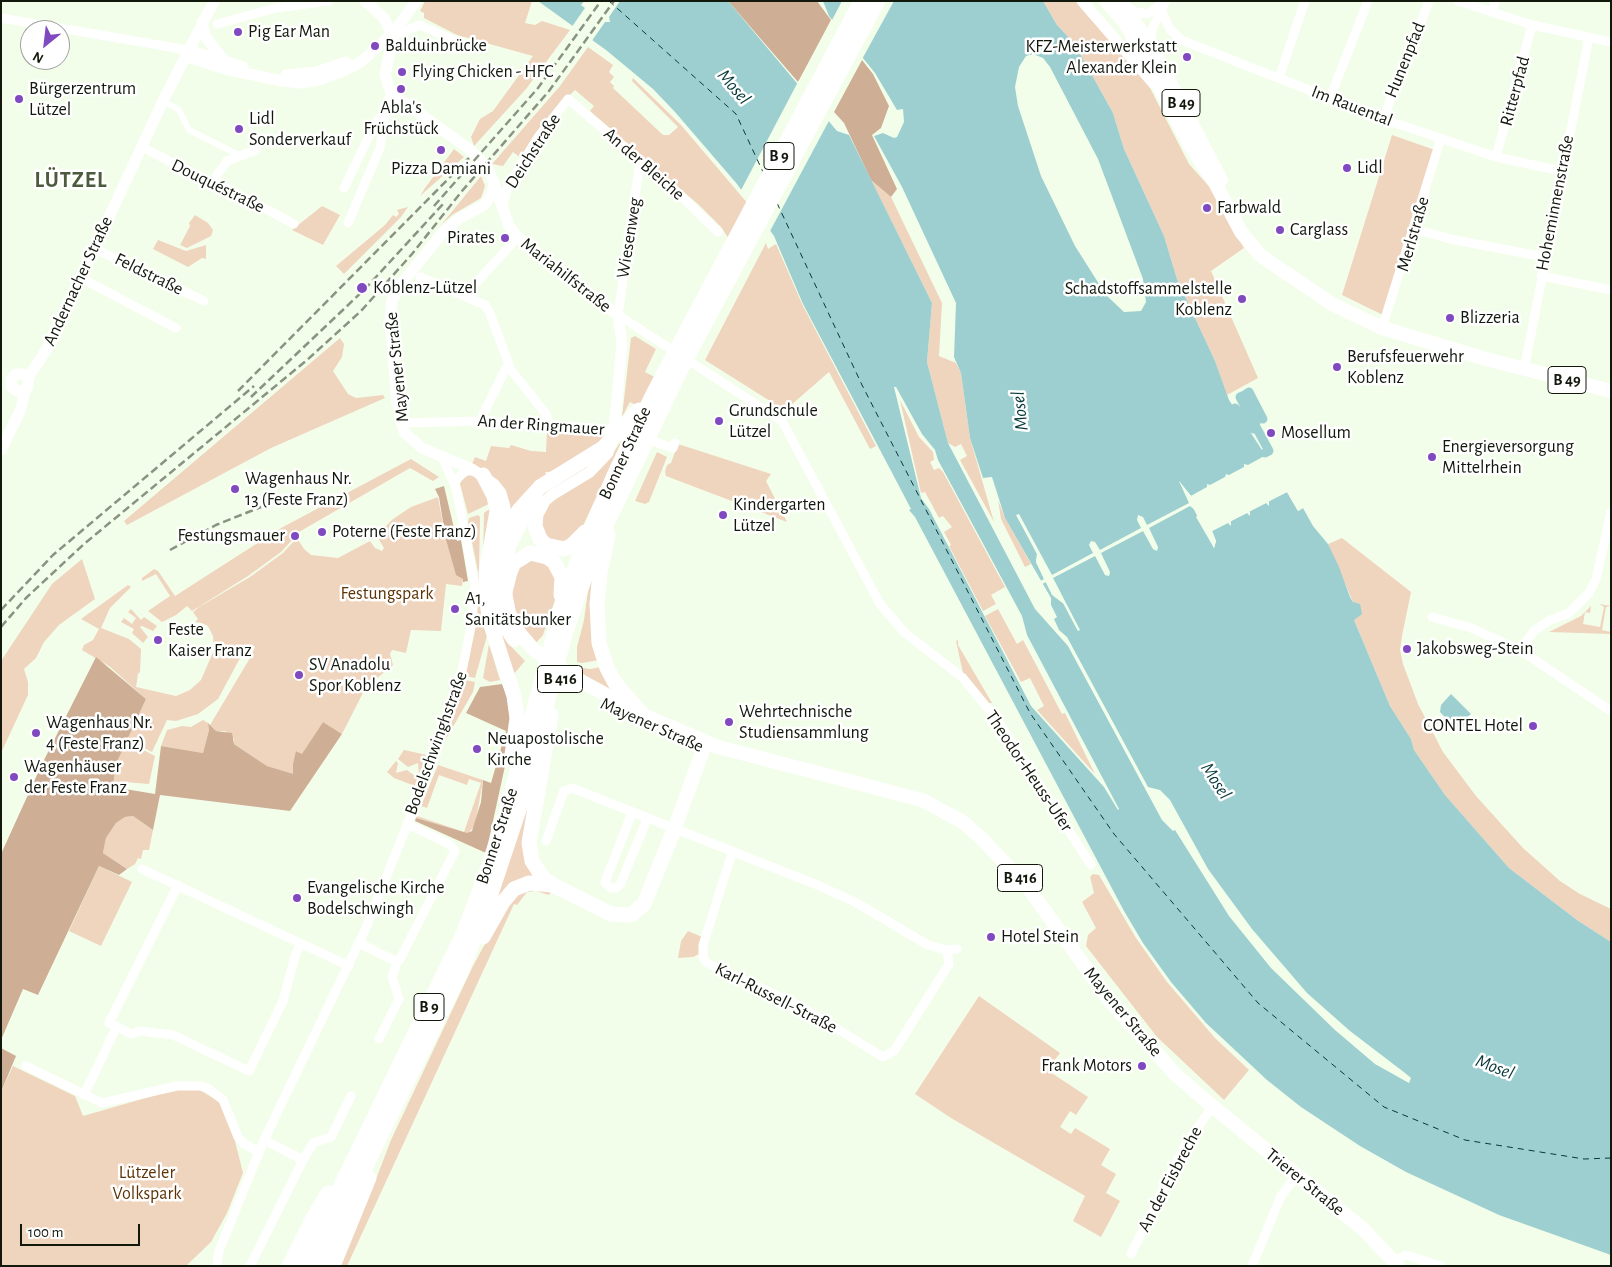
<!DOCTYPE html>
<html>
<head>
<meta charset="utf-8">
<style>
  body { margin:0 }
  #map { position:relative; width:1612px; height:1267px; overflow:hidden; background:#f3feea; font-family:"Alegreya Sans",sans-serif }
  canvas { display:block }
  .frame { position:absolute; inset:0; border:2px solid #13180d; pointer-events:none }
  .north { position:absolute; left:20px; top:20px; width:50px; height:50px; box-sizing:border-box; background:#fff; border:1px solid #a1a39e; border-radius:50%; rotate:209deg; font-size:14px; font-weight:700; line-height:20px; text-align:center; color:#13180d }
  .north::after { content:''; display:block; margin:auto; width:18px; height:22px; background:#8049c0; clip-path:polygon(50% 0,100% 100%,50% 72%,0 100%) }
  .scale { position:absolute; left:20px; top:1224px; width:120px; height:22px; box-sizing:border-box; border:2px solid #13180d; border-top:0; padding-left:6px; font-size:15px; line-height:18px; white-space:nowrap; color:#13180d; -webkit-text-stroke:4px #fff; paint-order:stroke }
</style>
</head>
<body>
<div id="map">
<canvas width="1612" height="1267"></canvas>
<div class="frame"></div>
<div class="north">N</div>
<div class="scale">100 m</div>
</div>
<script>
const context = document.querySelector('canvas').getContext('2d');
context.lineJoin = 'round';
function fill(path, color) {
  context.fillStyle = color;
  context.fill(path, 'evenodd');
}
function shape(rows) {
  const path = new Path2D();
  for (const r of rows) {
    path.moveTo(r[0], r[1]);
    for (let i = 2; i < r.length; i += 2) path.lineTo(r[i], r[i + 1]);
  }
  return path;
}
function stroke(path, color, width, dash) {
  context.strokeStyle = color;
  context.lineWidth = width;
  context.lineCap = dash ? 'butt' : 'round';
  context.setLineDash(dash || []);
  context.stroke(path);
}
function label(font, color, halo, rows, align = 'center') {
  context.font = font + ' "Alegreya Sans",sans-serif';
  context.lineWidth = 5;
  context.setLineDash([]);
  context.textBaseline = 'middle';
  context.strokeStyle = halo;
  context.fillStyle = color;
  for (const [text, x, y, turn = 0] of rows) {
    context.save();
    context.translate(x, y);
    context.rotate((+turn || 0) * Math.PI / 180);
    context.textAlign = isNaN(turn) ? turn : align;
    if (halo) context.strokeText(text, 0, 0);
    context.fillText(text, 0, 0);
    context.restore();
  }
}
fill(shape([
  [425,1,532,1,525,23,535,25,542,21,570,30,526,89,474,146,471,137,480,119,493,111,533,56,457,35,424,18,424,13,420,11],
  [1043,1,1077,1,1148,84,1189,164,1214,192,1244,248,1211,271,1258,378,1227,395,1215,361,1177,279,1164,236,1124,149,1113,113,1074,43,1057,25],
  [588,47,613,65,609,72,614,77,610,82,614,86,613,88,663,135,669,135,678,127,632,81,633,78,681,125,749,205,730,241,722,228,699,205,590,111,594,106,575,90,553,111,521,158,513,152,503,166,492,164,560,86],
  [1392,135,1435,150,1385,316,1342,295],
  [454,149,464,157,420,196,425,188],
  [481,176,485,186,481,198,452,215,441,225],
  [871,180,891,197,942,303,939,356,956,363,961,373,970,438,994,522,960,460,967,456,961,444,955,447,948,443,927,362,932,303],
  [322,206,340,215,323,245,292,230],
  [408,207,401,217,344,274,336,266,385,225,393,215,396,217,399,214,397,210],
  [195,215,208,223,213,230,211,236,187,248,180,245,190,226,189,223],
  [158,240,186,251,206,245,206,259,202,258,188,267,153,249],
  [766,243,768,249,776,244,802,304,876,446,870,449,829,372,783,412,770,401,705,360],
  [635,336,656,349,645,372,664,382,649,412,630,402,622,417,631,338],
  [340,338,344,344,342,357,333,371,348,394,356,398,383,395,385,398,271,448,127,525,124,521],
  [900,400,919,437,933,452,934,460,930,462,934,470,939,468,943,472,1005,587,991,595,996,604,983,611,949,546,951,545,944,532,952,527,943,516,939,518,925,492,921,493],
  [547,430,602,434,604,437,591,467,536,503,539,493,570,471,545,472,547,475,483,564,484,513,492,507,491,503,468,514,460,484,462,480,468,475,473,476,502,486,485,470,472,464,475,457,486,461,491,446,509,448,511,445,531,451,546,452],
  [621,441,624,443,610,468,582,528,574,540,552,545,538,519,543,507,614,452],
  [678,444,771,474,766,481,787,522,666,476,665,472,667,465,671,463],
  [657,452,667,457,649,502,645,504,635,501],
  [411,459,439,477,433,481,410,468,292,536,293,539,281,552,248,576,192,611,187,606,176,615,162,622,148,611,170,596,156,574,142,581,142,578,154,569,158,571,175,596,281,528],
  [438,497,446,540,456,574,463,579,462,586,446,584,441,631,411,630,406,653,392,650,390,654,393,665,366,687,342,734,323,722,302,755,297,751,293,764,293,775,267,766,234,744,234,739,225,731,216,731,210,725,250,658,255,647,252,645,247,647,239,660,218,699,198,714,176,721,167,720,152,752,127,739,146,699,109,666,82,650,84,645,93,640,99,629,81,619,128,585,131,587,110,608,101,628,129,639,141,649,140,672,138,674,136,687,176,696,190,690,201,680,214,650,213,636,208,626,202,623,195,622,198,619,193,612,199,607,250,577,283,553,297,538,304,549,311,555,338,558,370,541,375,548,382,551,384,548,378,538,386,534,386,526,393,519,411,507],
  [998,500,1005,518,1031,564,1025,567,1001,519],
  [478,515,480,517,479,570,487,636,475,678,465,676,478,598,478,572,468,522,469,518],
  [1342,538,1411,592,1402,636,1400,650,1403,664,1418,704,1443,752,1476,796,1523,848,1560,881,1580,894,1611,909,1611,942,1577,920,1509,868,1445,795,1414,750,1411,739,1390,706,1354,620,1353,602,1328,544],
  [82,559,95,599,59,625,44,642,36,658,24,669,28,682,28,695,1,753,1,661,52,584],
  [522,560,551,562,558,591,543,635,536,643,520,626,511,599,512,572],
  [593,577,599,660,582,663,577,662,577,647,584,620,588,591],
  [1599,604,1611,606,1606,607,1602,630,1611,632,1611,634,1549,632,1581,616,1591,606,1590,613,1585,612,1583,624,1600,627,1604,607],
  [131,609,141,620,144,617,157,626,153,631,142,626,140,627,148,637,143,643,132,633,134,629,121,622,124,618,132,624,136,618,128,612],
  [998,609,1017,644,1023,640,1062,714,1065,713,1095,774,1037,710,1044,706,1030,678,1021,682,985,616],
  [493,610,508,643,525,661,513,675],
  [958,640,958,645,992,703,987,703,963,673,956,641],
  [489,644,500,680,490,682,483,678],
  [577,667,590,669,601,667,621,696,573,670],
  [465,680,475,682,473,692,446,739],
  [203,720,208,723,209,730,203,753,161,746,167,730,182,726,191,727],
  [126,741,155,756,149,784,125,782,112,787,115,766],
  [404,750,427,755,419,774,418,763,408,767,398,759],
  [396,761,398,763,396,773,407,770,419,779,415,786,394,778,387,772],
  [438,765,483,780,475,826,467,834,416,818,417,816,464,832,481,783,469,779,467,785,439,775,427,808,421,806],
  [524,806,531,808,538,879,491,917],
  [133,816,153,830,149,850,143,850,141,859,138,858,135,864,127,869,103,853,106,838,116,823,125,817],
  [99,866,132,882,101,946,69,931],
  [1093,874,1099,875,1136,938,1167,982,1215,1038,1249,1070,1224,1100,1157,1037,1086,946,1088,935,1096,928,1082,902,1094,893,1090,877],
  [522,888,551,891,549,895,536,891,527,892,517,905,514,904,347,1266,336,1266,373,1187,391,1140,473,966,506,905],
  [688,931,702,937,699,954,693,957,678,958,681,941],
  [979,996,1060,1053,1047,1070,1088,1097,1076,1115,1070,1111,1060,1127,1071,1134,1075,1128,1110,1149,1101,1165,1116,1174,1106,1193,1120,1201,1101,1237,1073,1221,1085,1196,951,1118,915,1094],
  [13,1066,75,1096,83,1116,177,1089,200,1090,221,1103,233,1133,243,1173,227,1213,211,1242,186,1266,1,1266,1,1092]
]), '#efd4be');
fill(shape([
  [728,1,817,1,831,20,798,82],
  [862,60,873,74,889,106,881,128,872,135,897,189,891,197,871,180,844,123,834,112],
  [444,486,457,541,461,540,468,581,463,582,463,579,456,575,446,540,439,497,435,489],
  [96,657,146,699,115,766,113,787,155,794,161,746,203,753,209,730,208,723,216,731,232,733,234,744,267,766,293,774,293,764,296,751,302,754,323,722,342,734,290,811,160,795,153,830,133,816,125,817,116,823,106,838,103,853,127,869,119,875,99,866,38,995,23,989,1,1040,1,854,42,764],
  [502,684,507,696,512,734,486,853,415,821,416,818,467,833,472,831,481,802,483,780,491,783,506,731,466,713,480,687],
  [1,1048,16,1056,1,1092]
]), '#ceaf95');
fill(shape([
  [538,1,728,1,837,131,849,135,932,303,927,362,948,443,1035,609,1068,646,1162,820,1173,831,1175,830,1229,916,1271,968,1335,1030,1375,1064,1409,1083,1411,1078,1405,1073,1350,1031,1307,993,1252,929,1208,869,1170,800,1160,790,1148,787,1067,637,1059,630,1054,619,1057,617,1051,605,1051,598,1005,518,992,477,983,478,970,438,961,373,954,357,956,303,902,187,874,136,883,133,894,138,897,137,904,122,903,109,897,110,894,105,875,73,829,16,823,1,1043,1,1057,25,1074,43,1113,113,1124,149,1164,236,1177,279,1215,361,1229,400,1266,456,1191,496,1179,481,1214,548,1216,541,1212,531,1287,492,1298,511,1303,508,1313,526,1328,544,1339,567,1350,597,1353,602,1360,604,1362,614,1354,620,1390,706,1411,739,1414,750,1445,795,1509,868,1577,920,1611,942,1611,1255,1499,1215,1406,1172,1360,1146,1301,1107,1267,1080,1206,1023,1171,982,1143,943,1124,911,915,517,909,510,911,509,899,486,803,304,774,236,737,184,675,112,653,89,606,50],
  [1033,54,1043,58,1050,67,1098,159,1143,279,1146,302,1141,311,1124,312,1106,295,1075,246,1041,176,1018,106,1015,87,1019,67,1026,56],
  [894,387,896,387,922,434,935,450,938,460,1022,616,1027,635,1119,809,1118,810,1104,787,1031,706,929,509,921,498],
  [1018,514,1060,592,1078,631,1064,604,1052,595,1036,562,1037,554],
  [1451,694,1471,714,1465,719,1468,722,1459,732,1440,712,1441,705]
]), '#9dcfd0');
fill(shape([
  [584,1,620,1,609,17,610,22,605,22,591,42,571,28,585,8,581,5],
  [842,1,894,1,861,61,831,22],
  [799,80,831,117,769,233,740,192],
  [1268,454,1267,458,1189,498,1200,514,1199,518,1214,544,1210,529,1286,490,1289,490,1299,508,1302,506,1303,508,1298,511,1287,492,1269,501,1269,506,1266,503,1250,511,1250,516,1247,513,1231,521,1231,526,1228,523,1212,531,1216,541,1214,548,1196,517,1198,515,1195,510,1190,506,1149,528,1158,547,1157,551,1153,549,1143,531,1101,553,1110,572,1109,576,1105,575,1095,556,1053,578,1080,630,1078,631,1062,601,1053,595,1046,582,1040,585,1039,582,1044,579,1036,562,1037,554,1016,515,1019,514,1052,575,1093,553,1089,545,1091,541,1095,542,1100,550,1141,528,1137,520,1138,515,1143,517,1147,525,1189,503,1179,481,1191,496,1207,487,1207,484,1210,485,1225,477,1226,474,1229,475,1244,467,1244,464,1248,465]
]), '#f3feea');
stroke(shape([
  [1235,408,1253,429],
  [1263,419,1249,392,1246,394,1259,419,1256,421,1242,396,1240,397,1269,451,1265,453]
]), '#9dcfd0', 9);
stroke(shape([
  [609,1,736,114,763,172],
  [777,203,862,385,1030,713,1114,834,1258,1003,1384,1107,1465,1140,1584,1159,1611,1158]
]), '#07383a', 1, [6, 5]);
stroke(shape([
  [163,101,179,110,189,130,241,156]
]), '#fff', 6);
stroke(shape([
  [1458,1,1532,25,1611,42],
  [1127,7,1136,12,1147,14,1166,1],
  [1161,10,1170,29,1181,40,1383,119,1496,157,1561,171],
  [1492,13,1495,1],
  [1,18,188,50],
  [217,24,276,8,329,1],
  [393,36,420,25,469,47],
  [1150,44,1153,27,1163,7],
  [1279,78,1305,1],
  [1330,98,1368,1],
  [1383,119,1429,1],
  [142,147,209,182,213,181,294,224],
  [1496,157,1532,25],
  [640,161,618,315,782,421,880,604,904,632,963,678,998,721,1091,865],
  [213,181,227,161,256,150],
  [344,188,374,126,386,108,391,93],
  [503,205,508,186,538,137,568,99,678,193,718,232],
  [348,223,380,148,386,108],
  [1414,229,1450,239,1545,257],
  [93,248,204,301],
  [1541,276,1611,290],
  [420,277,485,305,489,311,511,370,546,414,549,424],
  [81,278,176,328],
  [464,296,518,237],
  [1382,328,1441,138],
  [1524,370,1589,37],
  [480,421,508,364],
  [400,423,480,421,620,430],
  [644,438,673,448,675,443],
  [454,482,463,473,472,469],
  [1432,617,1471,628,1520,650,1611,711],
  [1520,650,1534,631,1548,621,1569,613,1589,593,1596,579,1611,512],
  [632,813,605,882,611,888,616,888,620,885,647,819],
  [546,841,564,791,572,788,815,884,855,902,928,945,947,950,957,949],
  [732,853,703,945,703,957,707,963,800,1006,883,1057,894,1051,949,964,947,950],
  [142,869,349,966],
  [178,885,109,1023,131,1034,140,1031,173,1035,249,1071,283,1001,295,956,301,944],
  [359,943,397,962,400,959,455,851,449,844,407,824],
  [379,1039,399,999,392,977,397,962],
  [26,1066,102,1103,177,1086,201,1086,209,1089,223,1100,238,1137,243,1143,259,1152],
  [84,1095,117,1026],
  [303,1160,313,1143,331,1137,351,1096],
  [1131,1254,1184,1147,1212,1107],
  [1394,1262,1406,1255,1441,1266],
  [217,1266,219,1251,264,1140,365,930,432,763,460,681,472,622,475,586,456,488,442,457],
  [250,1266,303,1160,264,1140],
  [1252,1266,1281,1196,1297,1175]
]), '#fff', 9);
stroke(shape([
  [365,1,384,18,393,36,385,75,391,93,469,149,487,167,494,183,492,194,484,205,460,218,444,231,405,279,392,300,390,319,397,403,404,432,422,448,472,469,494,484,501,493,505,507,507,531],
  [1082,1,1153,83],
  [202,22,206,38,223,59],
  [188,50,243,67],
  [185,56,225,69,282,81,301,83,319,80,341,72,361,62,395,31,416,1],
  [286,75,317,72,346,62],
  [494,183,509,226,516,235,545,261,618,315,622,344,614,430,608,453,590,472,552,495,525,518,510,548,503,580],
  [28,378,24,374,16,374,12,378,11,386,15,390,20,392,28,387,28,378,50,344,163,101,214,1],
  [1,450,21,409,25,390]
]), '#fff', 11);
stroke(shape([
  [1106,1,1126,24,1191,147,1214,181,1241,232,1261,256,1332,304,1382,328,1486,359,1611,391],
  [1124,7,1150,44,1221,180],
  [507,531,497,562,496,597,503,624,514,640],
  [505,592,509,613,517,630,534,650,579,680,643,715,718,747,922,800,963,822,980,837,1027,886,1109,1000,1175,1074,1206,1101,1363,1229,1398,1266],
  [674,830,703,750]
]), '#fff', 14);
stroke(shape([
  [483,475,494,496,497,511,486,573,486,597,490,622,514,696,517,718,512,755],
  [542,503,536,514,535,526,540,539,546,545,564,549,571,546,585,532],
  [507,531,519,510,540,487,603,448,639,410],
  [608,535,600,573,597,604,599,643,607,668,615,683,643,715],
  [505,592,510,572,514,563,530,553,547,557,554,562,562,577,561,595],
  [551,715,529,843,532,861,543,878,553,885,611,914,631,915,644,904,674,830],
  [483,937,503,902,514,889,529,883,552,885],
  [289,1266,313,1218,328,1193],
  [302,1266,464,932,487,871,507,809,561,608,581,551,616,471,653,394,861,1],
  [317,1266,461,972,485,912,521,804,565,634,596,546,684,363,878,1],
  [333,1266,369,1178]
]), '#fff', 15);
stroke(shape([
  [434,206,538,88,601,1],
  [238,391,469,158],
  [251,397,365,289,443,204],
  [170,550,216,525,261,507],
  [1,610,53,555,254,386],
  [1,627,26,598,84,544,307,360,361,311,412,254,462,191,549,91,614,1]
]), '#8a9282', 2.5, [8, 4]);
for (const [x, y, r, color] of [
  [238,32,5,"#8049c0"],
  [375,46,5,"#8049c0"],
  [1187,57,5,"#8049c0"],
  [402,72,5,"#8049c0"],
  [401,89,5,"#8049c0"],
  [19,99,5,"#8049c0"],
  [239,129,5,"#8049c0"],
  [441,150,5,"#8049c0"],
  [1347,168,5,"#8049c0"],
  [1207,208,5,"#8049c0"],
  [1280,230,5,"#8049c0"],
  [505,238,5,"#8049c0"],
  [362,288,6,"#8049c0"],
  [1242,299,5,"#8049c0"],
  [1450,318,5,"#8049c0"],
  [1337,367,5,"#8049c0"],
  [719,421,5,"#8049c0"],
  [1271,433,5,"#8049c0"],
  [1432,457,5,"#8049c0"],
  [235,489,5,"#8049c0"],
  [723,515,5,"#8049c0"],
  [322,532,5,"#8049c0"],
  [295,536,5,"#8049c0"],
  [455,609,5,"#8049c0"],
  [158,640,5,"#8049c0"],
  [1407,649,5,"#8049c0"],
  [299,675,5,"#8049c0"],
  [729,722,5,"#8049c0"],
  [1533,726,5,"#8049c0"],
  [36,733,5,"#8049c0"],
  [477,749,5,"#8049c0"],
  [14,777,5,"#8049c0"],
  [297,898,5,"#8049c0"],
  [991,937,5,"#8049c0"],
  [1142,1066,5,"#8049c0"]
]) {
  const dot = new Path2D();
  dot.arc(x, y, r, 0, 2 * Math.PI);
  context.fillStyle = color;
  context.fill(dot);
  stroke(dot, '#fff', 2);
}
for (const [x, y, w] of [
  [1181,103,38],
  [779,156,30],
  [1567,380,38],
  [560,679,45],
  [1020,878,45],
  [429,1007,30]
]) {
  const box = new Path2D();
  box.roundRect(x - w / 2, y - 13.5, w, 27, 4);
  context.fillStyle = '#fff';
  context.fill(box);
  stroke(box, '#13180d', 1);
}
label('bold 16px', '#13180d', null, [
  ["B 49",1181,103],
  ["B 9",779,156],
  ["B 49",1567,380],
  ["B 416",560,679],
  ["B 416",1020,878],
  ["B 9",429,1007]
]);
label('18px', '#13180d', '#fff', [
  ["Pig Ear Man",248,32],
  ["Balduinbrücke",385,46],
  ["KFZ-Meisterwerkstatt",1177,47,"right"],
  ["Alexander Klein",1177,68,"right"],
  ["Flying Chicken - HFC",412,72],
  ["Bürgerzentrum",29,89],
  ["Lützel",29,110],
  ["Abla's",401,108,"center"],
  ["Früchstück",401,129,"center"],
  ["Lidl",249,119],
  ["Sonderverkauf",249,140],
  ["Lidl",1357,168],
  ["Pizza Damiani",441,169,"center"],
  ["Farbwald",1217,208],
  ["Carglass",1290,230],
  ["Pirates",495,238,"right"],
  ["Koblenz-Lützel",373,288],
  ["Schadstoffsammelstelle",1232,289,"right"],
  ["Koblenz",1232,310,"right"],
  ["Blizzeria",1460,318],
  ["Berufsfeuerwehr",1347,357],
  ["Koblenz",1347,378],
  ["Grundschule",729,411],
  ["Lützel",729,432],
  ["Mosellum",1281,433],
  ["Energieversorgung",1442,447],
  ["Mittelrhein",1442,468],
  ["Wagenhaus Nr.",245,479],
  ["13 (Feste Franz)",245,500],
  ["Kindergarten",733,505],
  ["Lützel",733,526],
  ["Poterne (Feste Franz)",332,532],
  ["Festungsmauer",285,536,"right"],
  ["A1,",465,599],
  ["Sanitätsbunker",465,620],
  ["Feste",168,630],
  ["Kaiser Franz",168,651],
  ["Jakobsweg-Stein",1417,649],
  ["SV Anadolu",309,665],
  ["Spor Koblenz",309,686],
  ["Wehrtechnische",739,712],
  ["Studiensammlung",739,733],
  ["Wagenhaus Nr.",46,723],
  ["4 (Feste Franz)",46,744],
  ["CONTEL Hotel",1523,726,"right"],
  ["Neuapostolische",487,739],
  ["Kirche",487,760],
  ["Wagenhäuser",24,767],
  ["der Feste Franz",24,788],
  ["Evangelische Kirche",307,888],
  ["Bodelschwingh",307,909],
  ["Hotel Stein",1001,937],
  ["Frank Motors",1132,1066,"right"]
], 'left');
label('18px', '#13180d', '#fff', [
  ["Hunenpfad",1405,60,-68],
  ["Ritterpfad",1515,91,-75],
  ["Im Rauental",1352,106,21],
  ["Deichstraße",533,151,-57],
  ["An der Bleiche",644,164,41],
  ["Douquéstraße",218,186,26],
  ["Hoheminnenstraße",1555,203,-79],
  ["Merlstraße",1413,234,-74],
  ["Wiesenweg",629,238,-81],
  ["Feldstraße",149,274,26],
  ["Mariahilfstraße",566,275,38],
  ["Andernacher Straße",78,281,-65],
  ["Mayener Straße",397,367,-96],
  ["An der Ringmauer",541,425,4],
  ["Bonner Straße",625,453,-65],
  ["Mayener Straße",652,725,24],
  ["Bodelschwinghstraße",436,743,-70],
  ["Theodor-Heuss-Ufer",1029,771,56],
  ["Bonner Straße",497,836,-72],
  ["Karl-Russell-Straße",776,998,27],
  ["Mayener Straße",1123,1012,50],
  ["An der Eisbreche",1170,1179,-62],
  ["Trierer Straße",1305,1182,39]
]);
label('18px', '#5e3406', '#fff', [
  ["Festungspark",387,594],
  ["Lützeler",147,1173],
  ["Volkspark",147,1194]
]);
label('italic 19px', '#07383a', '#fff', [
  ["Mosel",734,87,49],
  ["Mosel",1020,411,-96],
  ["Mosel",1216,781,57],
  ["Mosel",1495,1067,21]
]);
context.letterSpacing = '1px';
label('bold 22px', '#4c5b3e', '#fff', [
  ["LÜTZEL",71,180]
]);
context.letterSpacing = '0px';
</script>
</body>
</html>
